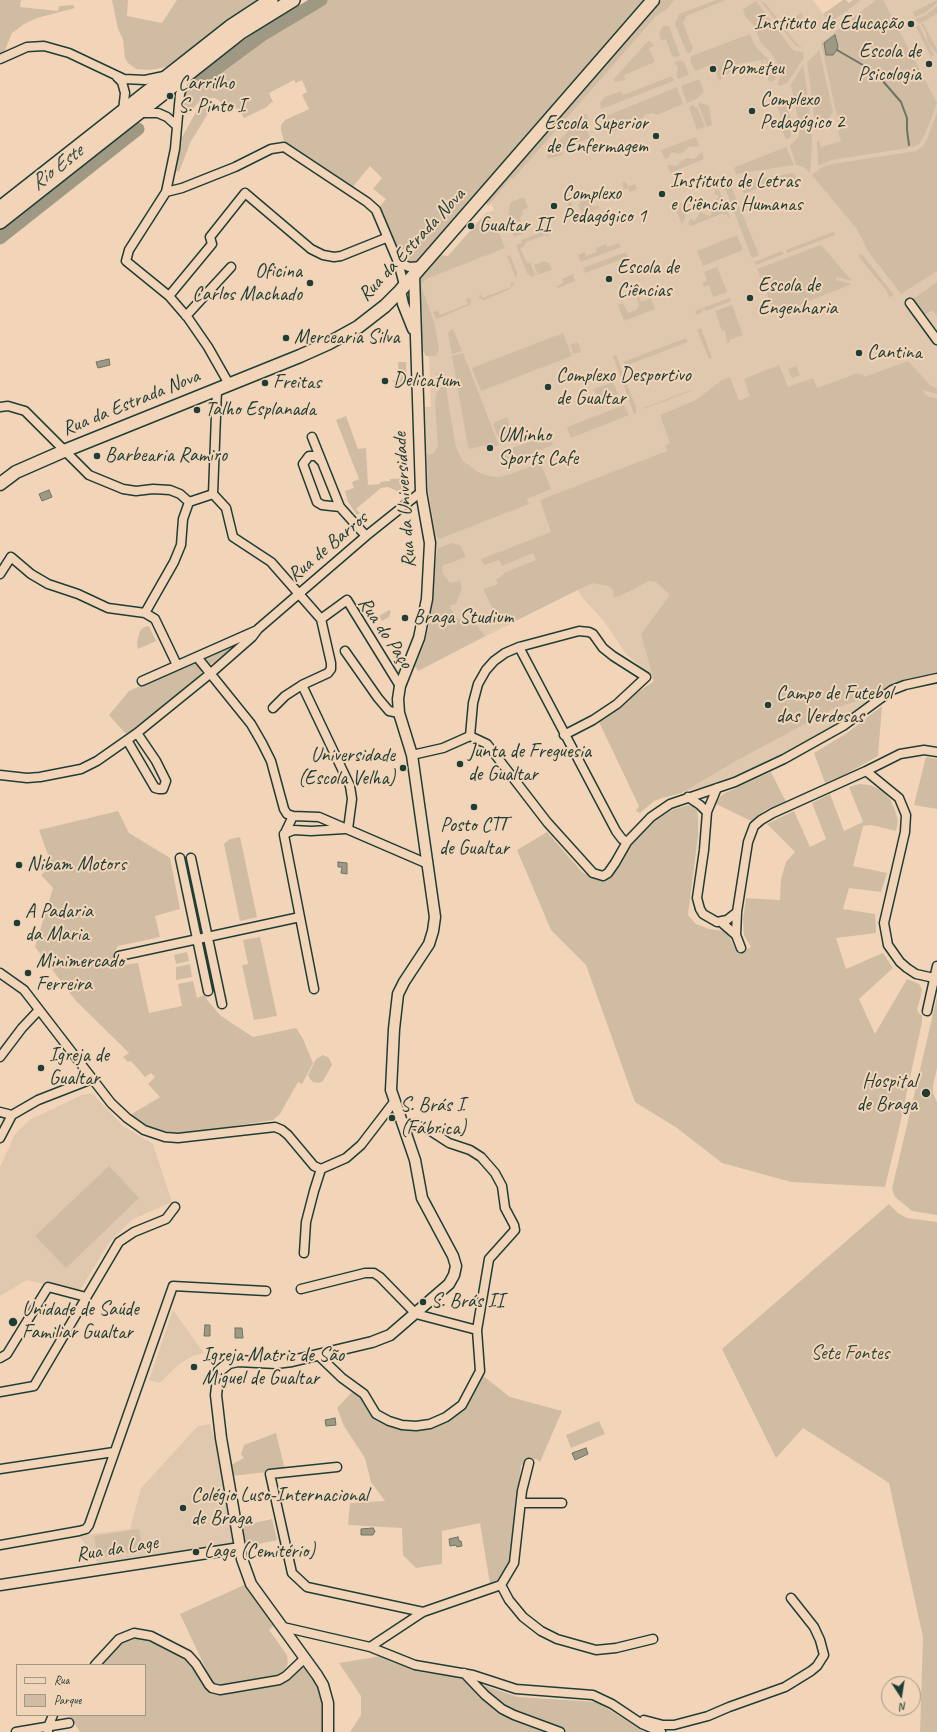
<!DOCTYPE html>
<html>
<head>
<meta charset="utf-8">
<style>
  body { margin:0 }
  #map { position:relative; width:937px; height:1732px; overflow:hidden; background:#f2d5b9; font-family:Caveat,sans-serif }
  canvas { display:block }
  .legend { position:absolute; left:16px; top:1664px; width:130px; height:52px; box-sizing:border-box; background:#f2d5b9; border:1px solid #9e9884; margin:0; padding:5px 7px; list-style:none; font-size:12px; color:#1f3d34 }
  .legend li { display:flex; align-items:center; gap:8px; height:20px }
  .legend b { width:20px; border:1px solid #9e9884 }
  .north { position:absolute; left:881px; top:1676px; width:40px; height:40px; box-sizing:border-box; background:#f2d5b9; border:1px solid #9e9884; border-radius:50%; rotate:168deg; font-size:11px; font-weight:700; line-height:16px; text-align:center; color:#1f3d34 }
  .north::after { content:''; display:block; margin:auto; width:14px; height:18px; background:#1f3d34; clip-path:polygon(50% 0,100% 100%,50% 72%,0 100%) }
</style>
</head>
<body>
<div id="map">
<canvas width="937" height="1732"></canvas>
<ul class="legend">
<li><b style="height:5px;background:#f2d5b9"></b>Rua</li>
<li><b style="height:11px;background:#d0bca3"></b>Parque</li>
</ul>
<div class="north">N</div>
</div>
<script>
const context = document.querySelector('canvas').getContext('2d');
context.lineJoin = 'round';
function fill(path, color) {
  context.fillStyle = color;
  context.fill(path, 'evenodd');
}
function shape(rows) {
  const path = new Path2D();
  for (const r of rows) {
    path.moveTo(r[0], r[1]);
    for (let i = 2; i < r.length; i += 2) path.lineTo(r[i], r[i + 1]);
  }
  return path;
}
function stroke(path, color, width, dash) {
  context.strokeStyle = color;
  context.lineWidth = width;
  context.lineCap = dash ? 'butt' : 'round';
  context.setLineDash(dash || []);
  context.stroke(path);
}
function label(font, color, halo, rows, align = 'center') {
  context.font = font + ' Caveat,sans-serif';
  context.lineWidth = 4;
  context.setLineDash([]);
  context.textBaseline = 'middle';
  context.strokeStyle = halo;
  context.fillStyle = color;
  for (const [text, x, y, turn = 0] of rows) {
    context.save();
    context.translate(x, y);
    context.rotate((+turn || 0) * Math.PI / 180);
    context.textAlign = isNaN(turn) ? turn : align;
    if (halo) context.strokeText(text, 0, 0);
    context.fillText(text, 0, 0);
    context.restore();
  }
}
fill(shape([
  [662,0,813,0,827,19,853,0,937,0,937,674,912,679,897,684,881,693,838,726,788,752,733,779,661,798,654,801,640,813,636,811,639,806,654,681,646,671,626,654,603,620,580,595,578,589,418,671,415,666,425,642,430,622,437,549,428,490,426,445,425,407,431,407,429,357,422,350,418,280,439,255,448,256,486,213,494,210,492,204,487,206,486,202],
  [92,1093,123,1126,153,1144,172,1202,133,1219,109,1243,78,1293,27,1280,0,1296,0,1167,15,1134,31,1119,82,1095],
  [173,1310,204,1353,193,1356,179,1364,160,1383,149,1380],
  [210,1424,213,1435,218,1434,237,1545,99,1565,79,1536,130,1529,141,1488,198,1426]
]), '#e0c8ae');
fill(shape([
  [0,0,21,0,20,7,58,11,59,6,73,5,75,8,37,18,24,24,12,33,5,50,5,54,0,55],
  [112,0,128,0,127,16,162,23,177,0,257,0,235,15,166,67,150,70,136,69,128,63,125,58,123,39,118,29],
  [309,0,645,0,420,259,415,262,409,263,402,262,378,209,386,199,373,189,382,178,370,166,351,189,284,141,281,130,281,125,285,120,309,109,302,95,307,92,302,80,296,83,294,80,269,93,273,102,268,105,267,107,244,118,238,108,236,109,233,103,226,108,224,104,215,98,209,98,199,102,187,115,185,109,184,101,187,88,216,61,243,40],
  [662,0,674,0,668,8,656,16,513,179,511,178,491,202,487,204,486,202],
  [716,0,726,0,686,16,683,23,693,48,691,52,687,53,675,24,679,14],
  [760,0,766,4,796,43,803,48,795,45],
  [843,0,846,0,849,3,853,0,861,0,830,23,823,14],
  [876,0,883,0,937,103,925,134,919,144,913,147,832,160,818,166,817,141,819,141,821,147,841,141,838,132,840,129,821,43],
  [937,0,937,3,925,13,915,17,913,12],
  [756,1,792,49,795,51,803,52,804,58,787,83,780,86,777,85,781,76,778,65,772,54,761,43,754,26,745,16,743,9],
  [937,6,937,14,919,24,916,19,926,15],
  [802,12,802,18,799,21,795,23,789,21],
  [923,23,937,49,937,54,928,43,926,33,921,24],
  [919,25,930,48,934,55,931,57,916,27],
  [663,26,669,26,680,56,675,57,672,56,666,39,661,41,659,33],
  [750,34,755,46,771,62,776,74,775,80,770,82,768,79,770,66,767,65,765,59,763,60,764,64,762,63,761,60,738,64,738,65,719,81,713,64,695,71,690,60,691,56],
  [648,41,650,41,654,46,649,48,655,62,624,75,625,80,615,82,614,79],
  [819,49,833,112,829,118,815,122,807,62,816,54],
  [680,60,684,62,689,75,678,79,676,74,678,69,675,62],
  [803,65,807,88,812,143,810,173,804,167,796,165,790,146,799,136,800,129,791,85],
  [672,76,674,81,601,109,600,103,605,97,621,91,623,95],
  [699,79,704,92,696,99,687,103,681,86],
  [677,87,683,104,657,115,653,113,645,115,640,121,610,133,604,117],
  [700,103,709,106,712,125,707,127,698,104],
  [786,103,791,120,785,126,777,106],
  [694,105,695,108,697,107,705,127,697,130,689,107],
  [204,106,208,106,209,112,191,141,179,172,174,170,181,139,196,112],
  [937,113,937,271,901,294,868,251,857,229,812,175,822,167,833,164,916,151,923,146,927,139],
  [583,114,586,114,590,123,585,125,590,138,561,149,563,155,547,159,547,155],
  [792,125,791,136,786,140,782,130],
  [696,137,699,146,696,147,689,146,685,151,679,154,672,152,668,158,665,159,661,150],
  [786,147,794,165,736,174,734,169,735,167],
  [702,152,704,159,670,173,667,165,677,166,682,160,687,158,694,159],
  [793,173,797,179,790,181,786,177,744,194,739,182],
  [727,176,759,255,752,258,721,178],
  [626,182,628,187,635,184,637,189,630,192,628,188,624,189,622,183],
  [718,187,730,217,728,218,727,214,724,215,724,213,691,226,688,224,690,219,695,221,700,212,710,216,714,206,719,208,721,203,716,201,719,196,714,194,716,188],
  [588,193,593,207,598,205,599,208,583,214,578,205,581,203,578,197],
  [524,197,528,208,522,210,523,214,520,218,524,230,530,231,514,237,508,222,509,207,511,202],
  [672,199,685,205,683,210,687,212,682,225],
  [570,200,577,217,573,218,567,201],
  [486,213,490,223,496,224,505,248,426,279,421,285,435,325,439,350,436,356,426,356,422,350,418,280,439,255,448,256],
  [547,230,549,236,547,237,545,235,525,243,525,246,520,248,526,261,528,264,532,262,531,265,535,275,538,274,534,265,545,261,550,264,552,270,531,277,527,273,516,245,522,243,521,240],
  [833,232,835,235,787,253,786,250],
  [737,235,743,250,703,266,697,251],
  [619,243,621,247,581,262,578,255,585,252,586,256,597,252,596,248,606,244,607,247],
  [821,245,852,281,837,277,836,280,852,284,794,307,793,304,774,312,757,269],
  [782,251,784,254,756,265,754,262],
  [626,252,628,257,585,273,583,268],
  [862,254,894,295,889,297,886,290,858,256],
  [510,255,517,273,516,279,507,256],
  [717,267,727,292,713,297,709,285,704,287,702,283,707,281,704,272],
  [573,274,575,281,558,288,557,286,563,283,562,279],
  [515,282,513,286,508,290,484,300,479,298,480,293,482,298,511,287,510,284],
  [937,282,937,316,932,310,924,315,913,299],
  [639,295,641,302,651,298,655,309,624,321,618,305,623,303,628,313,636,310,639,305,636,296],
  [468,298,471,300,470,305,436,319,433,312,438,310,440,315,468,304,466,299],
  [729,298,731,301,706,311,705,309,702,310,702,312,696,315,695,311],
  [732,305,743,335,729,340,730,342,727,343,725,330,722,331,715,311],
  [701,328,712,358,709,359,697,330],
  [453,329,462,351,452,354,448,334,449,331],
  [563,333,572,356,481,391,472,368],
  [686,338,688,342,625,366,623,362],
  [578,342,581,352,574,354,570,345],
  [463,353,499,445,493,447,492,444,485,447,484,445,470,449,468,447,452,356],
  [616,355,636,407,636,413,634,414,613,356],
  [908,361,930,385,937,389,937,394,922,390,927,396,937,399,937,674,912,679,897,684,881,693,835,708,734,762,682,793,662,798,654,801,640,813,636,811,639,806,598,720,654,681,641,634,670,595,656,582,649,581,620,596,613,597,614,591,609,586,592,583,507,625,493,609,483,589,498,584,496,579,501,577,500,576,504,574,504,573,536,560,533,553,502,566,499,560,484,565,481,559,551,532,540,500,667,451,665,446,670,443,660,415,696,400,722,380,730,377,739,401,750,396,744,379,779,365,788,387,813,378,817,388,858,373,859,375,862,374,864,377],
  [398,362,406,362,407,384,396,384,393,382,393,380,399,380],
  [796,366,800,375,792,378,788,369],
  [438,373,444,376,455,443,458,452,463,461,478,472,488,476,498,477,508,475,539,463,542,466,551,489,527,499,529,504,439,539,436,536,428,490,427,455,434,453,438,446,435,401,436,394,442,386,443,381,440,375,435,374],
  [613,382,618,394,590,405,588,401,596,397,597,395,593,389],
  [693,389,691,391,644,409,644,408],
  [624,405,629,415,571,438,567,427],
  [346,416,358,449,366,448,368,485,380,484,380,482,390,481,390,479,410,478,410,485,405,490,401,489,397,491,388,487,381,488,356,509,360,513,357,515,348,502,345,491,354,488,352,482,359,479,336,420],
  [507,417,514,439,500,442,493,424,495,423,495,422],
  [549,434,553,445,507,463,502,452],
  [451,543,460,545,466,557,442,566,443,573,450,583,460,581,462,588,456,604,449,606,458,619,475,623,485,636,418,671,415,666,425,642,430,622,437,549],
  [389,610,391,611,389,617,382,621,379,616],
  [149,626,156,641,138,649,137,642,140,631,144,627],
  [241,640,215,662,208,665,206,663,205,659,207,656],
  [399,653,405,661,402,667,393,656],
  [196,662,201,668,201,674,198,677,132,732,128,734,124,732,109,715,129,691],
  [882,706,878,756,844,775,825,783,814,753,847,733],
  [926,757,937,759,937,809,914,805],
  [771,772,786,802,765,810,751,821,716,804,720,797,725,793],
  [860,784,870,785,881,790,890,799,895,810,898,821,896,831,871,825,863,826,853,866,887,873,881,892,849,888,843,909,875,914,876,933,836,938,846,969,883,953,893,968,859,999,875,1034,907,979,919,984,922,989,921,996,917,1009,919,1014,922,1015,922,1022,899,1129,885,1187,791,1182,722,1163,677,1128,635,1102,586,965,551,930,517,850,547,832,583,873,587,874,596,880,600,880,605,878,612,872,635,840,654,821,674,809,688,805,693,806,697,810,698,818,698,836,688,915,696,924,709,929,724,931,730,938,735,949,739,953,751,947,744,935,743,919,746,898,780,900,781,879,786,862,795,852,767,824,794,811,810,847,826,839,812,803,830,794,844,831,863,822,849,787],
  [118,811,129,833,170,858,180,909,155,916,160,937,118,946,114,953,117,961,123,965,138,963,149,1013,182,1006,178,984,193,981,197,998,206,994,207,1000,221,1016,253,1037,296,1028,303,1039,313,1063,302,1084,298,1082,280,1114,273,1120,181,1134,163,1132,145,1125,137,1121,130,1115,160,1097,148,1084,155,1077,151,1073,145,1077,131,1061,128,1062,123,1057,129,1053,76,1001,35,947,53,888,41,875,52,866,39,830],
  [240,837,257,917,240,921,224,844,230,839],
  [260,937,277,1016,254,1020,242,965,248,964,243,940],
  [187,952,189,961,176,964,174,955],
  [190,964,192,977,176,980,176,967],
  [937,997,937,1068,933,1086,933,1093,937,1102,937,1215,912,1211,895,1197,892,1189],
  [323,1055,329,1058,332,1065,323,1081,319,1083,313,1082,310,1079,308,1075,316,1059],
  [109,1166,139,1198,66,1268,35,1236],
  [889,1204,898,1213,907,1218,937,1222,937,1732,920,1732,923,1637,889,1483,803,1428,776,1458,722,1349],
  [482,1375,510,1397,562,1411,540,1462,536,1459,521,1465,513,1562,507,1573,499,1579,490,1584,480,1523,442,1531,442,1564,416,1568,403,1555,402,1528,348,1525,350,1503,385,1501,371,1482,365,1458,344,1426,337,1408,355,1389,376,1418,402,1428,449,1419],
  [599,1421,605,1434,571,1448,566,1435],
  [276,1433,285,1470,231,1476,229,1466,244,1458,241,1454,244,1445],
  [272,1519,277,1540,244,1547,241,1526],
  [139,1529,143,1551,98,1558,94,1536],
  [244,1585,274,1625,269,1630,287,1655,288,1664,284,1670,276,1676,214,1686,180,1614],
  [134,1636,151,1640,172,1649,189,1660,210,1691,218,1693,279,1683,298,1669,307,1667,321,1692,324,1706,324,1732,80,1732,69,1715,145,1715,145,1665,98,1665,120,1642],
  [381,1656,420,1672,459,1677,518,1697,597,1702,644,1732,350,1732,361,1715,361,1696,339,1663]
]), '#d0bca3');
const water = shape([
  [835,35,838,46,837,50,833,55,826,55,824,43,835,35],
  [109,359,110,365,98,368,96,362,109,359],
  [49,490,52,497,42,501,39,494,49,490],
  [338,862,347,863,347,874,341,873,342,867,338,867,338,862],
  [205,1325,210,1325,210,1336,204,1336,205,1325],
  [235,1328,242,1328,243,1338,235,1338,235,1328],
  [335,1418,336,1425,326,1426,325,1420,335,1418],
  [586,1448,588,1454,575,1460,572,1453,586,1448],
  [373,1528,375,1531,373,1535,361,1535,361,1529,373,1528],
  [458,1537,459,1541,461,1541,462,1546,457,1547,456,1545,450,1546,449,1539,458,1537]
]);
fill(water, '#9f9984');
stroke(water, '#6c7464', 1);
stroke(shape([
  [837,50,875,72,901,102,907,118,907,130,909,145]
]), '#6c7464', 2);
stroke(shape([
  [201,80,262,35,321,0],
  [0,238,138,129]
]), '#9f9984', 13);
const minor = shape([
  [0,59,27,47,44,46,69,53,124,79,145,80,164,76],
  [117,77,122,82,125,93,123,111],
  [139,113,158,113,167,117,177,126],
  [166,192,175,149,180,94,184,83,188,77],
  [404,285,398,262,409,267,422,266],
  [169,296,212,244,210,237,245,193,311,249,323,255,334,257,341,256,386,238],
  [910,303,937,340],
  [186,316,231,267],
  [229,384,208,347,188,318,169,296,126,261,129,250,166,192,182,188,235,167,271,149,284,147,367,202,376,210,398,262],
  [0,407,8,406,25,411,89,475,123,489,136,491,153,489,170,490,180,494,189,502],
  [312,437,340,507,366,536],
  [321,461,316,456,309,456,303,464,317,502,322,505,340,507],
  [213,494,226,508,233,537,271,562,321,619,331,663,331,669,328,673,302,685],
  [0,574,11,557,31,574,48,584,78,594,108,608,145,613,155,619,177,665],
  [145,613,174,562,181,545,183,519,189,502,213,494,217,389],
  [321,619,347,600,400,686],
  [519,647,616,831,622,839,627,842],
  [345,651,378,698,389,711,399,713],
  [197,657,251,724,262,743,271,761,284,809,287,814,293,816,319,817,428,864],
  [142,681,255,631],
  [273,708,285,696,302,685,350,786,352,799,348,829],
  [470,736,487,744,547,822,593,873,603,876,608,873,615,863,627,842,651,817,670,804,735,782,784,759,843,726,892,690,905,685,937,678],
  [470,736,473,703,478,684,486,670,494,661,505,653,519,647,579,631,589,632,593,634,603,648,613,656,646,677,617,704,593,720,564,735],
  [127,740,155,788,159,789,163,789,166,781,156,761,137,733],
  [412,755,443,748,470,736],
  [866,771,899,798,906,815,905,832,884,923,888,945,900,962,907,968,916,974,934,978],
  [0,775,27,778,40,777,81,769,97,761,137,733,211,673,252,637,258,629,366,536,421,492],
  [717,788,707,812,704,850,697,898,700,909,703,914,717,922,727,920,737,912],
  [688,797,700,805,707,812],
  [293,816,284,835,314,989],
  [284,834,294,830,311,831,345,829],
  [180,858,208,991],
  [191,858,222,1004],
  [721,922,736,935,741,948],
  [736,935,737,912,748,842,754,826,761,820,773,813,866,771,900,754,924,750,937,752],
  [119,956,300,917],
  [0,973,24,990,111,1103,127,1118,144,1130,165,1137,178,1138,275,1127,282,1130,288,1135,314,1166,321,1169],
  [927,1011,937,966],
  [0,1057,22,1028,38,1011],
  [0,1112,12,1115],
  [0,1138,12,1115,38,1100,92,1079],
  [321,1169,346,1158,361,1145,394,1102],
  [304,1253,306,1222,314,1191,321,1169],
  [301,1289,365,1273,374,1273,380,1277,416,1314,477,1330,489,1259,515,1230,514,1225,505,1208,502,1186,495,1173,481,1157,470,1150,449,1143,429,1130,413,1124,403,1123],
  [318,1355,342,1378,364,1394,376,1414,389,1421,402,1425,416,1426,430,1424,446,1417,462,1405,480,1371,477,1330],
  [0,1358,7,1354,48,1287,86,1297],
  [0,1392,34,1386,119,1242,134,1232,166,1219,175,1207],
  [337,1467,270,1474,292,1573,307,1587,423,1612],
  [0,1469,114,1452],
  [521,1503,562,1503],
  [0,1545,79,1531,86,1529,89,1525,173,1286,266,1291],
  [501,1585,514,1563,522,1491,529,1463],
  [283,1627,370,1647,423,1612,501,1585,509,1600,523,1617,541,1631,557,1639,596,1650,616,1648,653,1639],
  [370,1647,415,1665,473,1675,516,1689,593,1695,612,1704,642,1724,661,1732],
  [95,1665,119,1639,134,1633,151,1636,188,1655,196,1664,209,1685,212,1688,220,1690,279,1680,286,1676,305,1658],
  [464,1673,485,1695,502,1709,514,1715,560,1732],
  [644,1720,663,1725,674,1725,708,1716,729,1707,785,1687,811,1671,817,1666,824,1655,820,1640,814,1627,791,1598],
  [48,1731,48,1727,53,1715],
  [16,1732,69,1723]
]);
const tertiary = shape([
  [400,291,403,304,413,329],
  [0,1585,240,1548],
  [328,1732,328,1703,323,1685,317,1675,251,1584,242,1559,221,1438,216,1395,219,1371,229,1363,238,1361,276,1363,292,1361,372,1342,390,1335,449,1284,454,1275,456,1266,453,1256,422,1198,415,1160,391,1090,394,1029,398,994,404,982,429,944,433,931,435,917,412,755,399,713,398,699,400,686,419,638,427,599,430,543,421,492,414,275]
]);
const secondary = shape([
  [0,484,16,472,64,451,300,356,329,343,358,327,385,306,400,291,653,0]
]);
const primary = shape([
  [0,208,230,27,271,0],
  [0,222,241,32,293,0]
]);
stroke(minor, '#1f3d34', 11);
stroke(tertiary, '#1f3d34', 13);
stroke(secondary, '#1f3d34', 15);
stroke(primary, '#1f3d34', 16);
stroke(minor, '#f2d5b9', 8);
stroke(tertiary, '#f2d5b9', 10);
stroke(secondary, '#f2d5b9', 12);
stroke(primary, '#f2d5b9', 13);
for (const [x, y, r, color] of [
  [911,24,4,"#1f3d34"],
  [929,64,4,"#1f3d34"],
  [713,69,4,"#1f3d34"],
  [170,96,4,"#1f3d34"],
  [752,111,4,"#1f3d34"],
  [656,136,4,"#1f3d34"],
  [662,194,4,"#1f3d34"],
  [554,206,4,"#1f3d34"],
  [471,226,4,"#1f3d34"],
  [609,279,4,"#1f3d34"],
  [310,283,4,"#1f3d34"],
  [750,298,4,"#1f3d34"],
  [286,338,4,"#1f3d34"],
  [859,353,4,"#1f3d34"],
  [385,381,4,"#1f3d34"],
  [265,383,4,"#1f3d34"],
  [548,387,4,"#1f3d34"],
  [197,410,4,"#1f3d34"],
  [490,448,4,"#1f3d34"],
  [97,456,4,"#1f3d34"],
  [405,618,4,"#1f3d34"],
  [768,705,4,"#1f3d34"],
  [460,764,4,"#1f3d34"],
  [403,768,4,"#1f3d34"],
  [474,807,4,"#1f3d34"],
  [19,865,4,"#1f3d34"],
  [17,923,4,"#1f3d34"],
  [28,973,4,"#1f3d34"],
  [41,1068,4,"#1f3d34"],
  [926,1093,5,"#1f3d34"],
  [392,1118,4,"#1f3d34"],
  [423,1302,4,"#1f3d34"],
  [13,1322,5,"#1f3d34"],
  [194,1367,4,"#1f3d34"],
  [183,1508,4,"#1f3d34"],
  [196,1552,4,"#1f3d34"]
]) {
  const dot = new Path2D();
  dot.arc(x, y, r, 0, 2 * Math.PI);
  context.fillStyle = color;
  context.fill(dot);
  stroke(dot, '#f2d5b9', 1.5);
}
label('20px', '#1f3d34', '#f2d5b9', [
  ["Instituto de Educação",903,24,"right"],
  ["Escola de",921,52,"right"],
  ["Psicologia",921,75,"right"],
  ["Prometeu",721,69],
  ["Carrilho",178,84],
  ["S. Pinto I",178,107],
  ["Complexo",760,100],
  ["Pedagógico 2",760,123],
  ["Escola Superior",648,124,"right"],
  ["de Enfermagem",648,147,"right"],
  ["Instituto de Letras",670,182],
  ["e Ciências Humanas",670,205],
  ["Complexo",562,194],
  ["Pedagógico 1",562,217],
  ["Gualtar II",479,226],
  ["Escola de",617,268],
  ["Ciências",617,291],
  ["Oficina",302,272,"right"],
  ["Carlos Machado",302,295,"right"],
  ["Escola de",758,286],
  ["Engenharia",758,309],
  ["Mercearia Silva",294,338],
  ["Cantina",867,353],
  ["Complexo Desportivo",556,376],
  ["de Gualtar",556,399],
  ["Delicatum",393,381],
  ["Freitas",273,383],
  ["Talho Esplanada",205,410],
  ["UMinho",498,436],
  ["Sports Cafe",498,459],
  ["Barbearia Ramiro",105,456],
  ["Braga Studium",413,618],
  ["Campo de Futebol",776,694],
  ["das Verdosas",776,717],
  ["Junta de Freguesia",468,752],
  ["de Gualtar",468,775],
  ["Universidade",395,756,"right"],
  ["(Escola Velha)",395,779,"right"],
  ["Posto CTT",474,826,"center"],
  ["de Gualtar",474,849,"center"],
  ["Nibam Motors",27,865],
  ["A Padaria",25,912],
  ["da Maria",25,935],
  ["Minimercado",36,962],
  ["Ferreira",36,985],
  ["Igreja de",49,1056],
  ["Gualtar",49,1079],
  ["Hospital",917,1082,"right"],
  ["de Braga",917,1105,"right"],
  ["S. Brás I",400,1106],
  ["(Fábrica)",400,1129],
  ["S. Brás II",431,1302],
  ["Unidade de Saúde",22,1310],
  ["Familiar Gualtar",22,1333],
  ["Igreja Matriz de São",202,1356],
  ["Miguel de Gualtar",202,1379],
  ["Colégio Luso-Internacional",191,1496],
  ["de Braga",191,1519],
  ["Lage (Cemitério)",204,1552]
], 'left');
label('20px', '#1f3d34', '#f2d5b9', [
  ["Rua da Estrada Nova",412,245,-47],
  ["Rua da Estrada Nova",131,403,-22],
  ["Rua da Universidade",405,500,-94],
  ["Rua de Barros",328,547,-40],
  ["Rua do Paço",385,633,56],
  ["Rua da Lage",117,1549,-9]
]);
label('20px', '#314a3f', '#f2d5b9', [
  ["Sete Fontes",850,1354]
]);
label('italic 21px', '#324b40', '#f2d5b9', [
  ["Rio Este",57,168,-38]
]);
</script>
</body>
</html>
